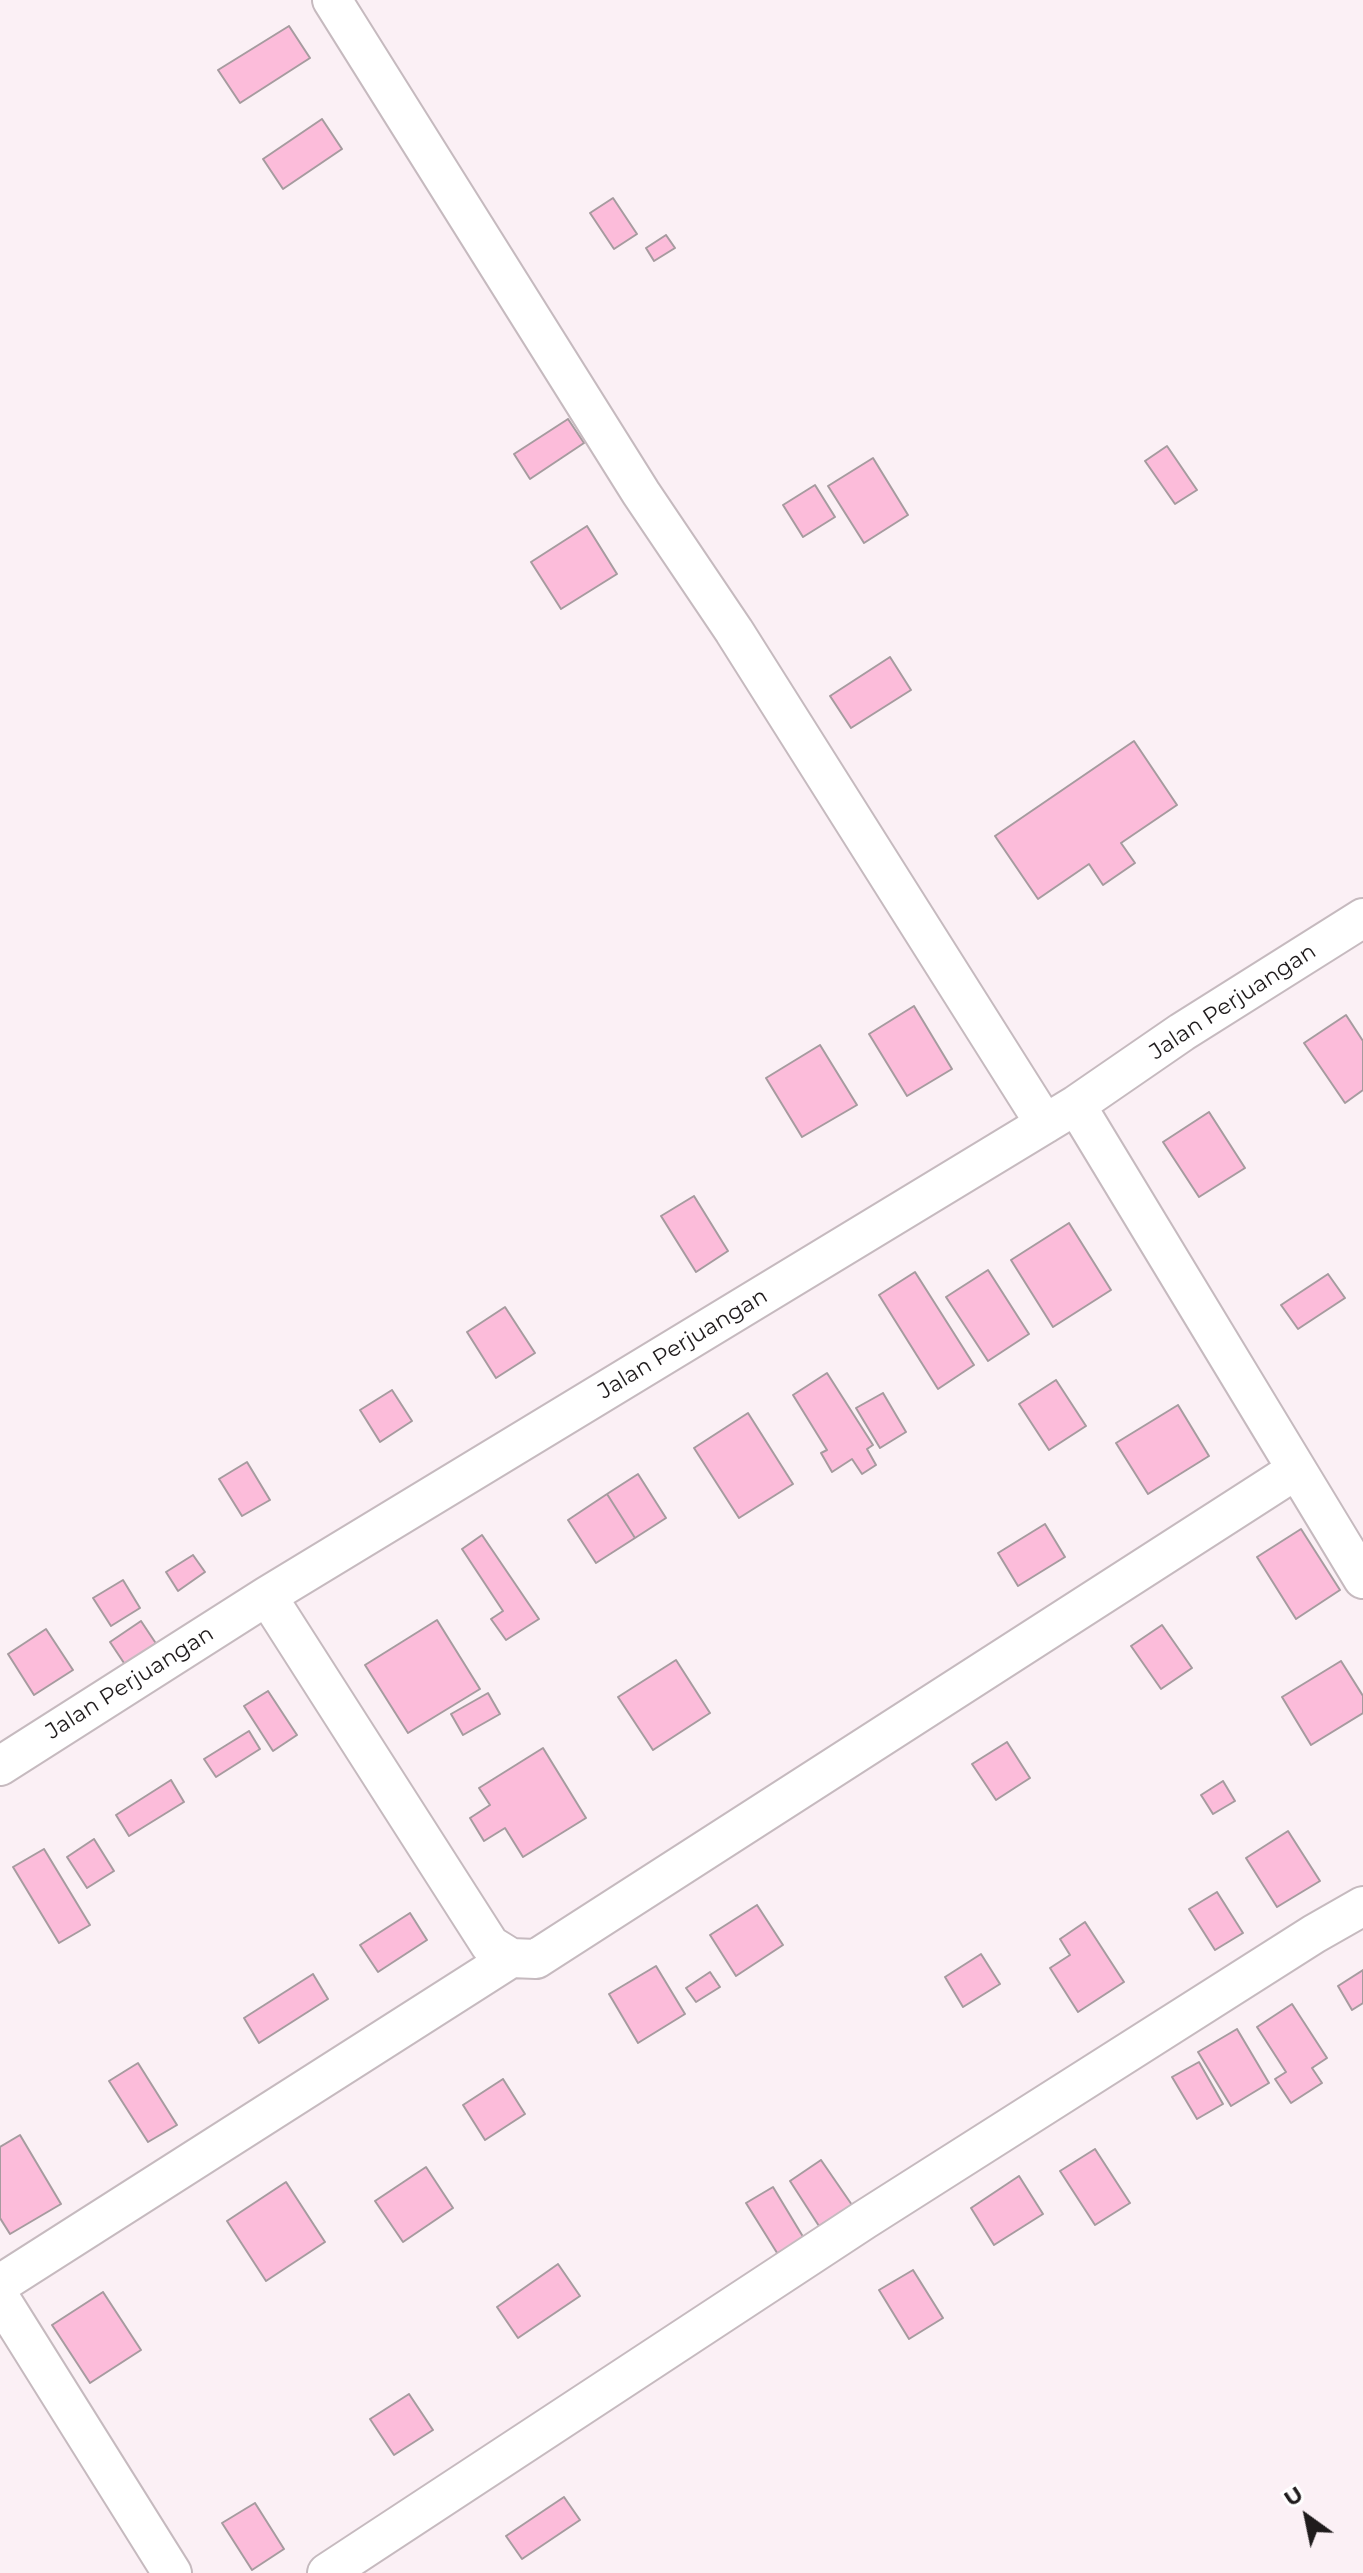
<!DOCTYPE html>
<html>
<head>
<meta charset="utf-8">
<style>
  body { margin:0 }
  #map { position:relative; width:1363px; height:2573px; overflow:hidden; background:#fbf0f5; font-family:Montserrat,sans-serif }
  canvas { display:block }
  .north { position:absolute; left:1267px; top:2477px; width:80px; height:80px; -webkit-text-stroke:6px #fff; paint-order:stroke; rotate:327deg; font-size:22px; font-weight:700; line-height:32px; text-align:center; color:#1f1b1c }
  .north::after { content:''; display:block; margin:auto; width:28px; height:36px; background:#1f1b1c; clip-path:polygon(50% 0,100% 100%,50% 72%,0 100%) }
</style>
</head>
<body>
<div id="map">
<canvas width="1363" height="2573"></canvas>
<div class="north">U</div>
</div>
<script>
const context = document.querySelector('canvas').getContext('2d');
context.lineJoin = 'round';
function fill(path, color) {
  context.fillStyle = color;
  context.fill(path, 'evenodd');
}
function shape(rows) {
  const path = new Path2D();
  for (const r of rows) {
    path.moveTo(r[0], r[1]);
    for (let i = 2; i < r.length; i += 2) path.lineTo(r[i], r[i + 1]);
  }
  return path;
}
function stroke(path, color, width, dash) {
  context.strokeStyle = color;
  context.lineWidth = width;
  context.lineCap = dash ? 'butt' : 'round';
  context.setLineDash(dash || []);
  context.stroke(path);
}
function label(font, color, halo, rows, align = 'center') {
  context.font = font + ' Montserrat,sans-serif';
  context.lineWidth = 7;
  context.setLineDash([]);
  context.textBaseline = 'middle';
  context.strokeStyle = halo;
  context.fillStyle = color;
  for (const [text, x, y, turn = 0] of rows) {
    context.save();
    context.translate(x, y);
    context.rotate((+turn || 0) * Math.PI / 180);
    context.textAlign = isNaN(turn) ? turn : align;
    if (halo) context.strokeText(text, 0, 0);
    context.fillText(text, 0, 0);
    context.restore();
  }
}
const building = shape([
  [289,26,310,58,240,103,218,70,289,26],
  [322,119,342,149,283,189,263,159,322,119],
  [613,198,637,234,614,249,590,213,613,198],
  [666,235,675,248,654,261,646,248,666,235],
  [568,419,584,443,530,479,514,454,568,419],
  [1167,446,1197,490,1175,504,1145,461,1167,446],
  [873,458,908,515,864,543,828,486,873,458],
  [815,485,835,517,803,537,783,505,815,485],
  [587,526,617,574,561,609,531,562,587,526],
  [890,657,911,690,851,728,830,696,890,657],
  [1134,741,1177,805,1121,843,1135,863,1103,885,1089,864,1038,899,995,836,1134,741],
  [914,1006,952,1069,907,1096,869,1034,914,1006],
  [1346,1015,1363,1041,1363,1090,1345,1103,1304,1043,1346,1015],
  [820,1045,857,1105,802,1137,766,1078,820,1045],
  [1209,1112,1245,1168,1199,1197,1163,1142,1209,1112],
  [694,1196,728,1251,696,1272,661,1216,694,1196],
  [1069,1223,1111,1290,1053,1327,1011,1260,1069,1223],
  [988,1270,1029,1334,988,1361,946,1297,988,1270],
  [915,1272,974,1365,938,1389,879,1295,915,1272],
  [1328,1274,1345,1298,1298,1329,1281,1305,1328,1274],
  [505,1307,535,1353,496,1378,467,1332,505,1307],
  [827,1373,873,1445,867,1449,876,1465,862,1474,852,1459,832,1472,821,1453,827,1450,793,1395,827,1373],
  [1056,1380,1086,1426,1049,1450,1019,1404,1056,1380],
  [392,1390,412,1421,380,1442,360,1410,392,1390],
  [883,1393,906,1432,880,1448,856,1408,883,1393],
  [1178,1405,1209,1456,1148,1494,1116,1443,1178,1405],
  [748,1413,793,1484,739,1518,694,1448,748,1413],
  [247,1462,270,1500,242,1516,219,1479,247,1462],
  [638,1474,666,1518,635,1538,607,1494,638,1474],
  [607,1494,635,1538,596,1563,568,1520,607,1494],
  [1045,1524,1065,1557,1018,1586,998,1553,1045,1524],
  [1301,1529,1340,1590,1296,1619,1257,1557,1301,1529],
  [482,1535,539,1619,506,1640,491,1619,503,1611,462,1549,482,1535],
  [193,1555,205,1572,178,1591,166,1572,193,1555],
  [123,1580,140,1608,111,1626,93,1598,123,1580],
  [437,1620,480,1689,408,1733,365,1665,437,1620],
  [141,1621,159,1648,128,1669,110,1642,141,1621],
  [1162,1625,1192,1668,1161,1689,1131,1646,1162,1625],
  [46,1629,73,1670,34,1695,8,1654,46,1629],
  [676,1660,710,1713,653,1750,618,1697,676,1660],
  [1341,1661,1363,1696,1363,1713,1311,1745,1282,1697,1341,1661],
  [268,1691,297,1735,273,1751,244,1706,268,1691],
  [488,1693,500,1714,463,1735,451,1714,488,1693],
  [249,1731,260,1749,216,1777,204,1759,249,1731],
  [1007,1742,1030,1778,996,1800,972,1764,1007,1742],
  [543,1748,586,1818,523,1857,505,1828,484,1841,470,1818,490,1805,479,1788,543,1748],
  [171,1780,184,1802,129,1836,116,1815,171,1780],
  [1223,1781,1235,1801,1213,1814,1201,1795,1223,1781],
  [1288,1831,1320,1881,1277,1907,1246,1858,1288,1831],
  [94,1839,114,1871,87,1888,67,1857,94,1839],
  [44,1849,90,1925,59,1943,13,1867,44,1849],
  [1217,1892,1243,1933,1215,1950,1189,1909,1217,1892],
  [757,1905,783,1945,736,1976,710,1935,757,1905],
  [410,1913,427,1940,378,1972,360,1945,410,1913],
  [1085,1922,1124,1982,1078,2012,1050,1968,1070,1955,1060,1939,1085,1922],
  [981,1954,1000,1984,963,2007,945,1977,981,1954],
  [656,1966,685,2014,638,2043,609,1994,656,1966],
  [1363,1970,1363,2003,1352,2010,1338,1986,1363,1970],
  [710,1972,720,1987,696,2002,686,1988,710,1972],
  [313,1974,328,1999,259,2043,244,2018,313,1974],
  [1292,2004,1327,2058,1312,2068,1322,2083,1291,2103,1275,2079,1286,2072,1257,2027,1292,2004],
  [1237,2029,1269,2083,1231,2106,1198,2052,1237,2029],
  [1199,2062,1223,2104,1197,2119,1172,2077,1199,2062],
  [138,2063,177,2125,148,2142,109,2081,138,2063],
  [503,2079,525,2114,485,2140,463,2105,503,2079],
  [20,2135,61,2204,10,2234,0,2218,0,2147,20,2135],
  [1095,2149,1130,2203,1095,2225,1060,2171,1095,2149],
  [821,2160,852,2205,819,2226,790,2181,821,2160],
  [426,2167,453,2208,403,2242,375,2201,426,2167],
  [1019,2176,1043,2214,994,2245,971,2208,1019,2176],
  [286,2182,325,2242,266,2281,227,2221,286,2182],
  [773,2187,805,2240,779,2256,746,2203,773,2187],
  [558,2264,580,2296,518,2338,497,2307,558,2264],
  [913,2270,943,2318,909,2339,879,2290,913,2270],
  [103,2292,141,2350,90,2383,52,2325,103,2292],
  [409,2394,433,2430,394,2455,370,2419,409,2394],
  [564,2497,580,2520,522,2559,506,2536,564,2497],
  [255,2503,284,2549,252,2570,222,2523,255,2503]
]);
fill(building, '#fcbcda');
stroke(building, '#a69b9f', 2);
const street = shape([
  [332,0,641,493,734,631,1045,1124],
  [1076,1105,1363,1579],
  [267,1596,490,1945,511,1958,536,1959,1296,1470],
  [0,1766,267,1596,1076,1105,1182,1032,1363,918],
  [0,2284,511,1958],
  [0,2298,172,2573],
  [327,2573,864,2220,1314,1934,1363,1906]
]);
stroke(street, '#c6babf', 42);
stroke(street, '#fff', 38);
label('22px', '#1f1b1c', '#fff', [
  ["Jalan Perjuangan",1233,1002,-33],
  ["Jalan Perjuangan",683,1344,-31],
  ["Jalan Perjuangan",130,1683,-32]
]);
</script>
</body>
</html>
